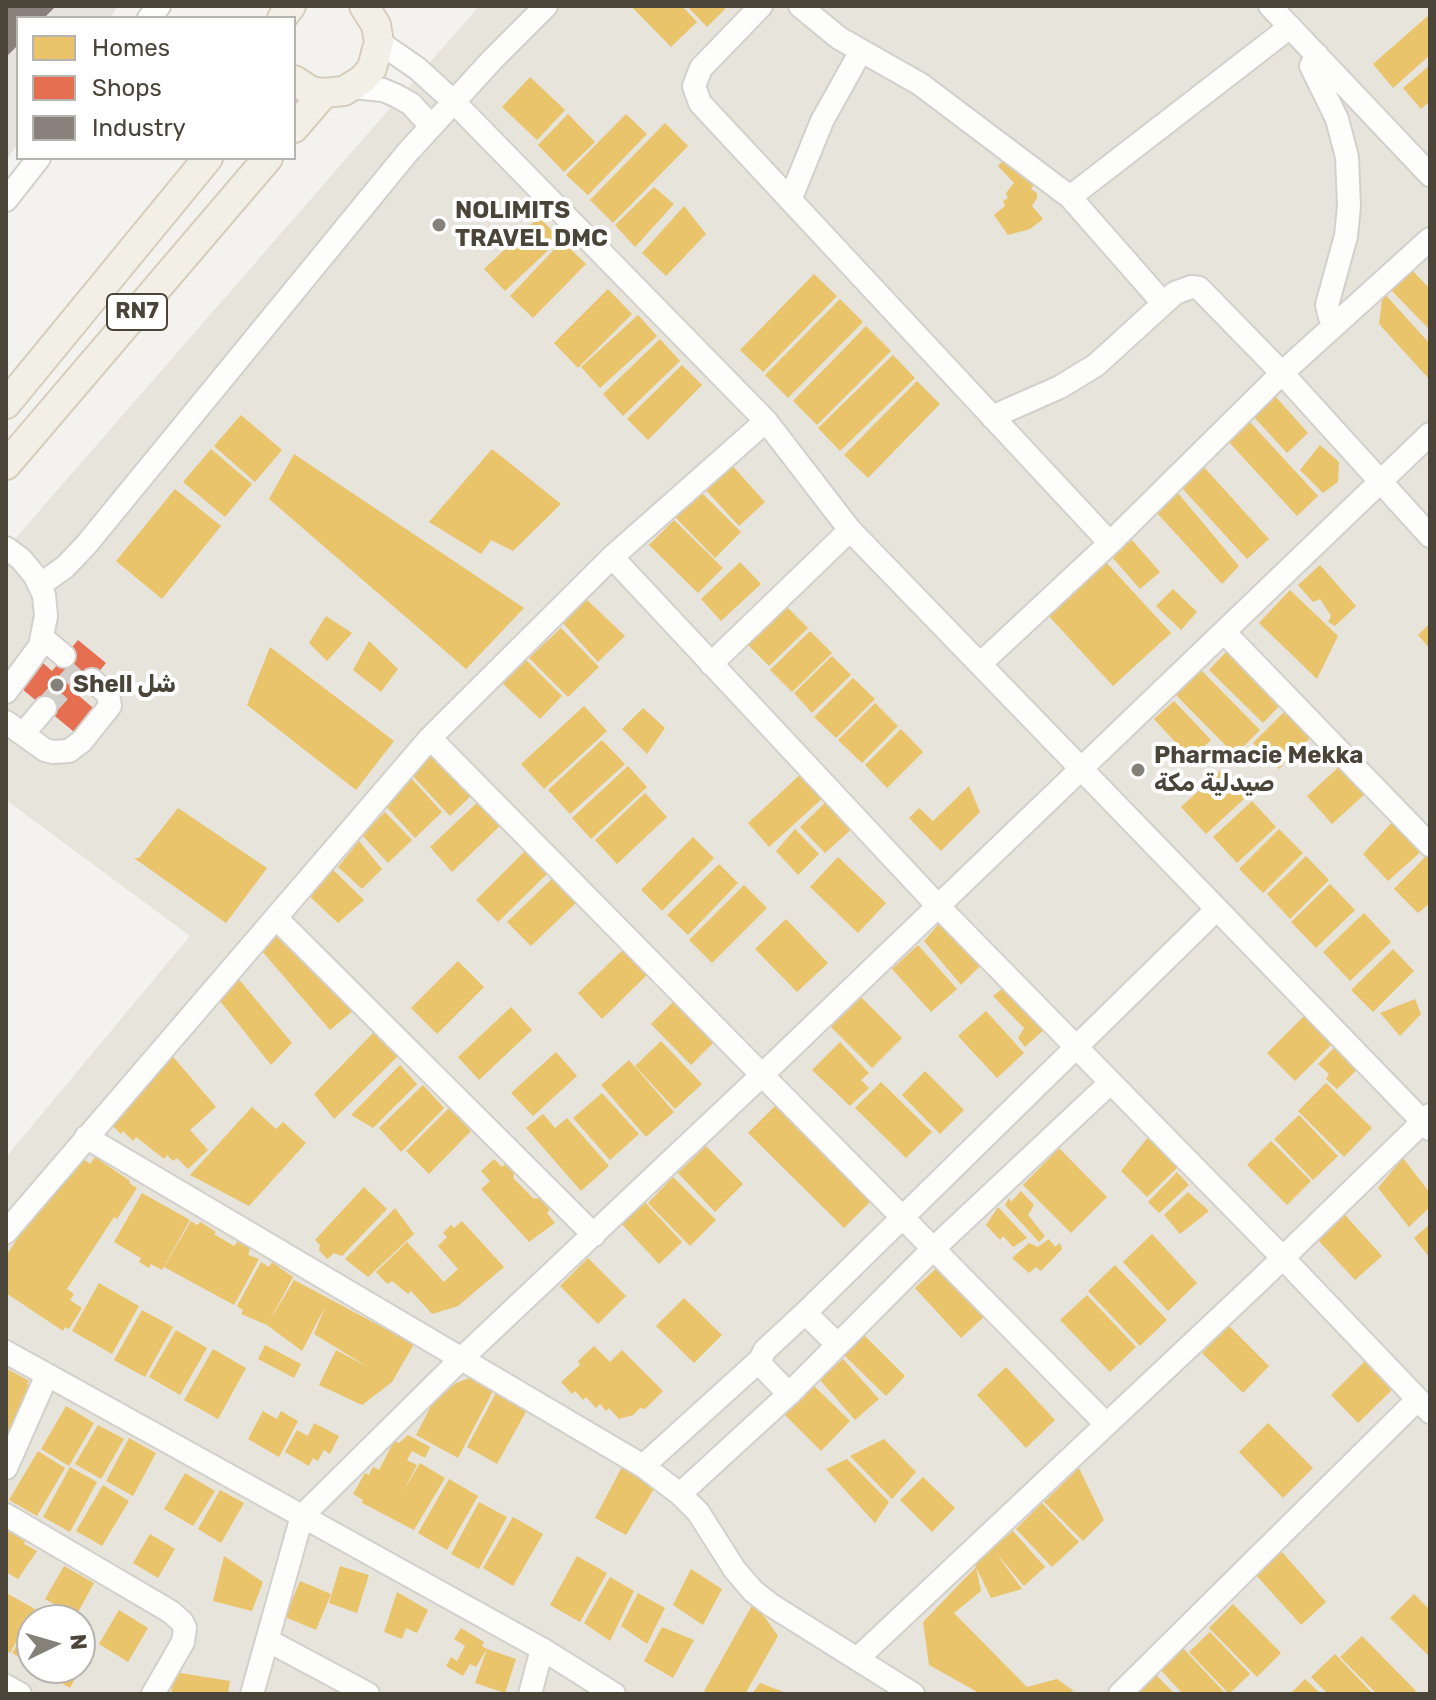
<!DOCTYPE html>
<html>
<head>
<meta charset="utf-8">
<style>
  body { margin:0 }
  #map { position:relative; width:1436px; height:1700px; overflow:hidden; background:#f4f2ee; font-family:Rubik,sans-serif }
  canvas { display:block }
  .frame { position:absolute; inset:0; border:8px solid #4b4439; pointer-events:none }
  .legend { position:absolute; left:16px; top:16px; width:280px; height:144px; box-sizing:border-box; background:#fff; border:2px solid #b7b4b0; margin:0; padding:10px 14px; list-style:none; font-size:24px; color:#4b4439 }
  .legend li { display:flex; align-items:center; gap:16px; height:40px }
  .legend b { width:40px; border:2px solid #b7b4b0 }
  .north { position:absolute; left:16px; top:1604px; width:80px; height:80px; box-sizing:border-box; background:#fff; border:2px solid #b7b4b0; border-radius:50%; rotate:85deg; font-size:22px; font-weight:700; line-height:32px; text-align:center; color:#4b4439 }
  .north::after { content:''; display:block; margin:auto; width:28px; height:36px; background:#868178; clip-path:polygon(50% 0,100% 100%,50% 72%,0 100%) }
</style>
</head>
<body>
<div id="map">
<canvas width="1436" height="1700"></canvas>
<div class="frame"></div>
<ul class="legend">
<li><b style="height:22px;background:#e9c46a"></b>Homes</li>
<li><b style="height:22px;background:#e76f51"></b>Shops</li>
<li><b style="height:22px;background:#8a817c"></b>Industry</li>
</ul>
<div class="north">N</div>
</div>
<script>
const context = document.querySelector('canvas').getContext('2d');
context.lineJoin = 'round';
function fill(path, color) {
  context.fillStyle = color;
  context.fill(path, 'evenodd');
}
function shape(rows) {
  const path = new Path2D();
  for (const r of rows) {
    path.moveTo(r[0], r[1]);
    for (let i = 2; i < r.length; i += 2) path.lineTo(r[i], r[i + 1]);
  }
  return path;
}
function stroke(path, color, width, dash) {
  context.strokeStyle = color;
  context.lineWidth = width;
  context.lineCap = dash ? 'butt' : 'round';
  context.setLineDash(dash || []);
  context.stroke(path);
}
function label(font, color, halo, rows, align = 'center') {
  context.font = font + ' Rubik,Cairo,sans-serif';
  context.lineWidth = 8;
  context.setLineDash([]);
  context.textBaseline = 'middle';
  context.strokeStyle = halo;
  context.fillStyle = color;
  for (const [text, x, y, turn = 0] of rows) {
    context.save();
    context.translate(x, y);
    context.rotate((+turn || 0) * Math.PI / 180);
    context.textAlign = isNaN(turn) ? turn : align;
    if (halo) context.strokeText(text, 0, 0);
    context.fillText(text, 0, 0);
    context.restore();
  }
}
fill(shape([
  [479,6,1430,6,1430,1694,6,1694,6,1157,190,936,6,800,6,549],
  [32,1620,80,1620,80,1668,32,1668]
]), '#e7e4dc');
fill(shape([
  [6,6,118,6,110,18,18,18,18,144,6,160]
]), '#e6e2de');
fill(shape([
  [631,6,682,6,697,22,671,47],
  [687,6,722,6,725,9,707,27],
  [1430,14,1430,55,1393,88,1373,64],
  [1430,65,1430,101,1421,109,1403,88],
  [530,77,565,110,537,140,502,107],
  [568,114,595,142,564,172,538,145],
  [626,114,647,134,588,195,566,175],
  [665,123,688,146,613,223,590,200],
  [1008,155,1037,181,1031,189,1037,193,1037,198,1032,206,1043,219,1030,229,1008,235,994,215,1005,206,1003,201,1008,198,1006,193,1014,183,998,166],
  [654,187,674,204,635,247,615,225],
  [684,206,706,234,666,276,642,253],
  [539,217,560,239,505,291,484,269],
  [562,241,586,264,533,318,510,296],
  [1409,267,1430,289,1430,330,1388,287],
  [814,274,837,296,763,372,740,350],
  [608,289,632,314,578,368,554,343],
  [1383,292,1430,344,1430,380,1379,324],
  [840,299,863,322,788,398,765,375],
  [638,315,657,336,600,388,581,367],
  [866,326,891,351,817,425,793,401],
  [660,339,680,361,623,416,603,394],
  [893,355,915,378,840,451,818,428],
  [682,365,702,385,648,440,627,419],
  [917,381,940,404,868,478,844,455],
  [1275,396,1308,433,1287,453,1253,416],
  [241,415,282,450,255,482,214,446],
  [1249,421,1318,496,1297,516,1227,440],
  [1320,445,1339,462,1338,482,1323,493,1300,470],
  [211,449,252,484,225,517,183,482],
  [492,449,561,504,513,551,491,540,481,554,429,522],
  [294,454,524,608,466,669,269,499],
  [729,462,765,502,739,526,703,487],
  [1202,465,1269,539,1247,559,1180,486],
  [175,489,221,526,162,599,116,561],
  [701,492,741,532,715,558,675,517],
  [1177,492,1239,566,1222,584,1156,512],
  [674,520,723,568,698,593,649,545],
  [1131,539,1160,572,1140,589,1111,556],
  [1103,559,1171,633,1113,686,1046,613],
  [740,562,761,584,721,621,701,599],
  [1320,565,1356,606,1335,626,1328,622,1331,616,1320,599,1313,602,1298,585],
  [1173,589,1197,612,1181,630,1156,606],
  [1290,590,1338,636,1317,679,1259,623],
  [585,598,625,636,598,662,561,621],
  [786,606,808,628,769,666,747,644],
  [326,616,352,633,327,661,309,643],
  [1430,623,1430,649,1418,635],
  [561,628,599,667,568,697,529,658],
  [810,631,832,653,792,692,770,670],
  [369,641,398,669,381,692,353,670],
  [270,647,394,741,356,790,247,705],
  [1229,649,1283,702,1263,723,1209,670],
  [832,656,851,675,812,713,794,693],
  [525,659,562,696,540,719,502,683],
  [1199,668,1260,730,1235,755,1174,693],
  [853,678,875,699,836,738,814,717],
  [1174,701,1211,740,1191,759,1154,719],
  [875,703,898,726,862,763,838,740],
  [584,706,607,731,544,789,521,764],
  [643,708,665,728,647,754,622,729],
  [1287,709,1312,736,1279,769,1253,743],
  [901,729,923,752,887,788,865,765],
  [602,740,625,764,570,814,548,790],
  [436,749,476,791,450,816,411,774],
  [1341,765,1366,793,1332,824,1307,796],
  [628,766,647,787,591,839,572,818],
  [1220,771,1245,798,1206,834,1181,807],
  [803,772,825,796,769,847,748,823],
  [411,778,442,812,415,838,383,803],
  [969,786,980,812,941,851,909,818,919,808,933,821],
  [645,793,667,817,617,864,595,840],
  [483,797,505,821,452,872,430,847],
  [831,797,856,825,825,853,800,827],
  [1252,801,1276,827,1237,863,1213,837],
  [178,808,267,868,226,923,134,858,139,858],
  [385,812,412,840,388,863,362,835],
  [1396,818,1424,849,1388,881,1363,854],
  [795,829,819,854,798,875,776,851],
  [1279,829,1303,853,1263,893,1239,869],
  [693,837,714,858,662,911,641,890],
  [359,841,382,869,362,889,338,867],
  [529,847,551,870,498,922,476,900],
  [1427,855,1430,858,1430,903,1418,913,1394,889],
  [1306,856,1329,880,1290,919,1267,894],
  [838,857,886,903,858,933,810,887],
  [719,864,738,883,688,935,667,915],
  [328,865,364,900,338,923,307,894],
  [558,873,581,898,531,946,507,922],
  [1330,884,1355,910,1316,948,1291,922],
  [744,885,767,908,712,963,689,940],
  [1364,913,1391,942,1350,981,1323,952],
  [944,918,984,962,961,985,924,941],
  [786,919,828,963,797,992,755,949],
  [281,929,355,1009,330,1030,261,950],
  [918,945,957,989,931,1012,892,969],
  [627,946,651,971,602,1019,578,993],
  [1393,949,1414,971,1373,1012,1351,990],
  [458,961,484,987,437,1034,411,1008],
  [236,976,292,1043,271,1065,216,996],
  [1008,984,1048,1026,1025,1047,1018,1038,1024,1028,993,996],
  [861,997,902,1038,872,1068,831,1027],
  [1415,999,1421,1014,1400,1036,1380,1013],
  [675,1000,715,1041,691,1065,651,1024],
  [511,1007,532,1030,479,1080,458,1057],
  [986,1011,1024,1053,997,1078,958,1036],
  [1307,1013,1335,1041,1295,1081,1267,1053],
  [374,1032,398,1056,334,1119,314,1094],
  [661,1041,702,1084,675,1109,635,1066],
  [840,1042,869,1073,861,1080,869,1088,850,1106,812,1070],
  [1335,1047,1362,1065,1337,1089,1326,1079,1329,1074,1318,1064],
  [169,1052,216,1107,190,1130,208,1150,188,1169,177,1158,173,1161,167,1155,164,1159,136,1137,133,1141,123,1131,121,1134,108,1121],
  [556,1052,577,1076,533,1116,511,1093],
  [629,1060,674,1112,646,1137,601,1085],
  [400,1065,417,1084,373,1128,351,1115],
  [925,1071,964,1110,940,1134,902,1095],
  [881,1082,932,1132,906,1158,855,1108],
  [1326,1083,1372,1128,1344,1157,1298,1111],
  [423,1085,444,1108,401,1152,379,1128],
  [602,1093,639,1134,610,1160,573,1118],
  [778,1103,873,1199,844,1228,748,1133],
  [252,1107,276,1129,283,1122,306,1143,249,1206,190,1175],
  [449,1108,471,1131,429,1174,406,1151],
  [543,1114,555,1128,567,1118,609,1166,581,1191,526,1128],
  [1299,1115,1338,1156,1313,1180,1274,1139],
  [1153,1131,1181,1164,1147,1197,1121,1171],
  [1271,1141,1311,1181,1287,1205,1247,1165],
  [706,1146,743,1184,715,1212,678,1173],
  [1059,1148,1107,1197,1071,1233,1023,1185],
  [78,1155,90,1164,95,1157,130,1181,129,1183,137,1188,117,1219,114,1217,67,1289,74,1294,70,1300,82,1308,69,1329,65,1327,63,1331,6,1293,6,1256,56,1179],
  [1403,1158,1430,1193,1430,1207,1409,1227,1378,1188],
  [494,1159,502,1167,506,1163,514,1173,513,1178,534,1199,539,1198,550,1210,547,1213,555,1223,529,1242,481,1189,490,1181,481,1171],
  [1177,1172,1189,1185,1159,1213,1148,1202],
  [673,1177,716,1220,690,1246,648,1203],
  [364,1187,387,1209,342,1256,334,1253,327,1259,319,1250,320,1245,315,1240],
  [1021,1191,1034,1205,1028,1215,1045,1236,1039,1242,1005,1205,1009,1198,1011,1202],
  [1188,1192,1209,1211,1180,1234,1164,1215],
  [142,1193,190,1220,162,1270,151,1264,149,1268,139,1262,141,1258,114,1242],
  [643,1200,682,1242,659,1264,620,1222],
  [998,1207,1027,1238,1013,1247,1003,1236,1000,1240,986,1225],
  [395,1208,414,1234,368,1277,345,1259],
  [1345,1215,1382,1256,1355,1280,1318,1240],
  [191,1221,197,1225,201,1222,216,1232,214,1234,234,1246,238,1241,250,1249,248,1255,259,1259,234,1305,164,1267],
  [462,1221,504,1267,458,1306,432,1314,411,1291,408,1294,392,1281,387,1284,376,1272,407,1242,444,1282,458,1269,438,1246,447,1237,443,1233,451,1225,454,1228],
  [1430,1224,1430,1258,1414,1238],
  [1152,1234,1197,1283,1168,1311,1123,1262],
  [1049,1239,1055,1247,1060,1243,1062,1249,1041,1271,1036,1267,1029,1273,1012,1258,1029,1243,1038,1247],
  [588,1258,626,1296,598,1324,560,1286],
  [261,1262,269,1267,272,1262,293,1277,269,1322,294,1280,414,1344,392,1382,362,1405,319,1385,336,1350,368,1367,314,1334,326,1305,302,1351,267,1325,241,1314,243,1310,237,1306],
  [940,1265,987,1314,961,1338,915,1288],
  [1115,1265,1167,1320,1140,1346,1088,1291],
  [99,1283,139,1306,112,1354,72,1331],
  [1087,1295,1136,1347,1110,1372,1060,1320],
  [684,1298,722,1335,694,1363,656,1326],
  [142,1310,173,1327,145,1377,114,1360],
  [1229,1326,1269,1366,1243,1393,1202,1353],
  [176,1330,207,1348,180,1395,149,1377],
  [864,1335,905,1376,886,1396,844,1355],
  [265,1345,301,1364,294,1378,258,1359],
  [594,1346,610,1362,622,1350,663,1391,645,1409,640,1408,633,1415,619,1419,609,1408,606,1411,600,1404,596,1408,586,1397,583,1400,575,1391,572,1394,561,1382,580,1365,578,1361],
  [213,1349,246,1368,218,1419,184,1400],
  [1368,1358,1396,1386,1358,1423,1331,1395],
  [843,1359,879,1399,855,1420,820,1380],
  [1006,1367,1055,1420,1026,1448,977,1395],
  [6,1368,29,1381,27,1384,31,1386,31,1391,8,1431,6,1430],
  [469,1378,493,1391,458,1458,416,1435,432,1404,456,1383],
  [814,1386,850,1421,821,1451,785,1415],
  [496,1393,527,1410,497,1464,467,1447],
  [66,1406,94,1423,69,1466,41,1449],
  [263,1411,277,1419,281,1411,298,1421,279,1457,248,1439],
  [314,1423,339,1436,330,1454,324,1450,318,1461,313,1458,309,1466,285,1452,297,1430,308,1436],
  [1268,1423,1313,1468,1283,1498,1239,1452],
  [98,1425,124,1439,101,1479,75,1464],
  [408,1435,430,1447,425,1458,412,1451,407,1460,417,1465,402,1493,420,1463,445,1478,414,1530,362,1503,363,1500,353,1494,365,1473,369,1475,373,1467,379,1470,394,1441,399,1443],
  [129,1438,156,1453,133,1496,106,1481],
  [884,1439,916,1472,892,1499,850,1456],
  [38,1451,65,1468,37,1516,9,1500],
  [847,1459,889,1502,875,1523,826,1469],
  [624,1463,657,1484,626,1535,595,1518],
  [70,1467,97,1482,70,1532,43,1517],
  [1079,1468,1104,1520,1083,1541,1044,1502],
  [185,1473,215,1491,193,1526,164,1509],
  [923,1477,955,1508,932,1532,900,1500],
  [449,1479,478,1496,447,1550,418,1533],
  [103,1485,129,1501,102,1546,76,1531],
  [220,1490,244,1503,221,1543,198,1529],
  [479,1502,507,1517,479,1569,451,1554],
  [1042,1503,1079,1542,1052,1567,1016,1529],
  [513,1517,543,1534,513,1586,483,1568],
  [6,1530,25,1541,24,1544,37,1551,18,1579,6,1572],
  [1013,1531,1045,1567,1024,1586,996,1553,1022,1589,991,1598,974,1563],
  [150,1534,175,1549,158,1578,133,1563],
  [1282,1552,1326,1602,1301,1625,1256,1575],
  [224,1556,263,1582,252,1611,213,1601],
  [577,1556,607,1573,580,1622,550,1605],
  [64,1566,94,1583,76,1616,45,1599],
  [340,1566,369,1575,357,1613,329,1603],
  [976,1567,981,1591,954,1613,1027,1687,1057,1679,1074,1691,1062,1694,981,1694,929,1665,923,1622],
  [691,1569,722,1589,703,1625,673,1605],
  [610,1577,634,1591,610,1641,584,1623],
  [300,1581,331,1594,316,1630,285,1617],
  [397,1592,428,1610,417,1633,406,1628,402,1639,384,1632],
  [638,1593,665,1608,647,1644,621,1626],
  [8,1594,35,1609,10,1653,6,1650,6,1598],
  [1414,1594,1430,1610,1430,1657,1390,1618],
  [754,1602,778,1636,745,1694,708,1694,704,1691],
  [1233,1604,1281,1653,1257,1677,1209,1628],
  [38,1608,56,1620,32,1620,32,1664,12,1653],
  [119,1610,148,1628,128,1662,99,1644],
  [662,1627,694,1640,673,1678,644,1661],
  [461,1628,484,1642,482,1646,487,1649,476,1667,470,1664,463,1676,446,1666,451,1657,457,1661,465,1646,454,1639],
  [1210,1632,1250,1674,1229,1694,1189,1652],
  [80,1636,94,1644,70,1688,47,1675,51,1668,80,1668],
  [1362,1636,1416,1691,1413,1694,1377,1694,1340,1657],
  [1179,1644,1226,1694,1183,1694,1157,1666],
  [487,1649,516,1659,505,1693,475,1683],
  [1335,1654,1373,1694,1328,1694,1311,1677],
  [174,1672,230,1681,228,1694,171,1694],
  [1153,1672,1175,1694,1129,1694],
  [1305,1679,1321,1694,1290,1694],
  [760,1683,789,1694,752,1694]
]), '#e9c46a');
fill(shape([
  [78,640,106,663,79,696,98,712,79,736,22,689,43,663,52,671]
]), '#e76f51');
fill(shape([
  [6,6,56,6,44,18,18,18,18,45,6,57]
]), '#8a817c');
stroke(shape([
  [45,708,80,669]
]), '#d2cfca', 22, [22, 11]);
const minor = shape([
  [761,6,701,68,694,86,700,103,1110,543],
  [800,6,839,38,920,84,1070,197,1163,303],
  [1270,6,1430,175],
  [149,18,159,6],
  [379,42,418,69,453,101,766,421,850,530,1430,1129],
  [1317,55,1311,66,1337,119,1347,157,1349,206,1346,236,1327,305,1330,317,1336,324],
  [353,87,383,90,397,96,411,104,431,126],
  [1070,197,1290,27],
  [6,200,39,158],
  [790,200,822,121,861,51],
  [992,417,1060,387,1096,365,1175,293,1191,287,1199,288,1282,373,1430,536],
  [6,548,21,559,35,576,44,595,46,616,40,646,6,692],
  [612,557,938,906,1282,1257,1430,1412],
  [40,585,65,567,86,545,407,153,492,60,546,6],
  [1225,633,1430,845],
  [43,638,64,656],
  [711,664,850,530],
  [980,664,1110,543,1282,373,1430,239],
  [6,722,45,750,53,752,69,751,82,741,110,706,108,694,92,680],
  [23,734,45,708],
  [430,738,1106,1424],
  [276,918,594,1235],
  [86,1137,643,1466,680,1494,698,1512,735,1570,753,1591,771,1605,913,1694],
  [6,1232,430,738,612,557,766,421],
  [837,1344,805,1313,1217,909],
  [6,1352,542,1649,614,1694],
  [789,1394,763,1367,760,1360,765,1350,805,1313],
  [643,1466,760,1360],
  [6,1468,47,1375],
  [680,1494,789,1394,934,1248,1110,1083],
  [6,1515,171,1612,182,1622,185,1628,183,1642,153,1694],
  [267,1640,368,1694],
  [857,1659,1259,1281,1430,1115],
  [6,1686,20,1694],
  [252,1694,302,1516,460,1360,761,1076,1430,434],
  [530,1694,542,1649],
  [1120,1694,1417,1400]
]);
const major = shape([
  [282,18,291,6],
  [294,80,311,91,324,93,344,91,363,79,372,68,379,42,376,25,364,6],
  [294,128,324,93],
  [6,404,208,158],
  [6,465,268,158]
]);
stroke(minor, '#d2d0cb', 26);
stroke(major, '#d6cebb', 32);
stroke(minor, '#fdfdfc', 22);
stroke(major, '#f2efe6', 28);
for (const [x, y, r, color] of [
  [439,225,8,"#868178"],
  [57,685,8,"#868178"],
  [1138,770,8,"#868178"]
]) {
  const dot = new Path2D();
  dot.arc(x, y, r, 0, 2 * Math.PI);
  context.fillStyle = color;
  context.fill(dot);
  stroke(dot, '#fff', 3);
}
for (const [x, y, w] of [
  [137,312,60]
]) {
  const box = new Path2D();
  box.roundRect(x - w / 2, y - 18, w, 36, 6);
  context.fillStyle = '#fff';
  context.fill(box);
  stroke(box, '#4b4439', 2);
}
label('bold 22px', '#4b4439', null, [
  ["RN7",137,312]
]);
label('bold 24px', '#4b4439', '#fff', [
  ["NOLIMITS",455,211],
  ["TRAVEL DMC",455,239],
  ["Shell شل",73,685],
  ["Pharmacie Mekka",1154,756],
  ["صيدلية مكة",1154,784]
], 'left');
</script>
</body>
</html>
